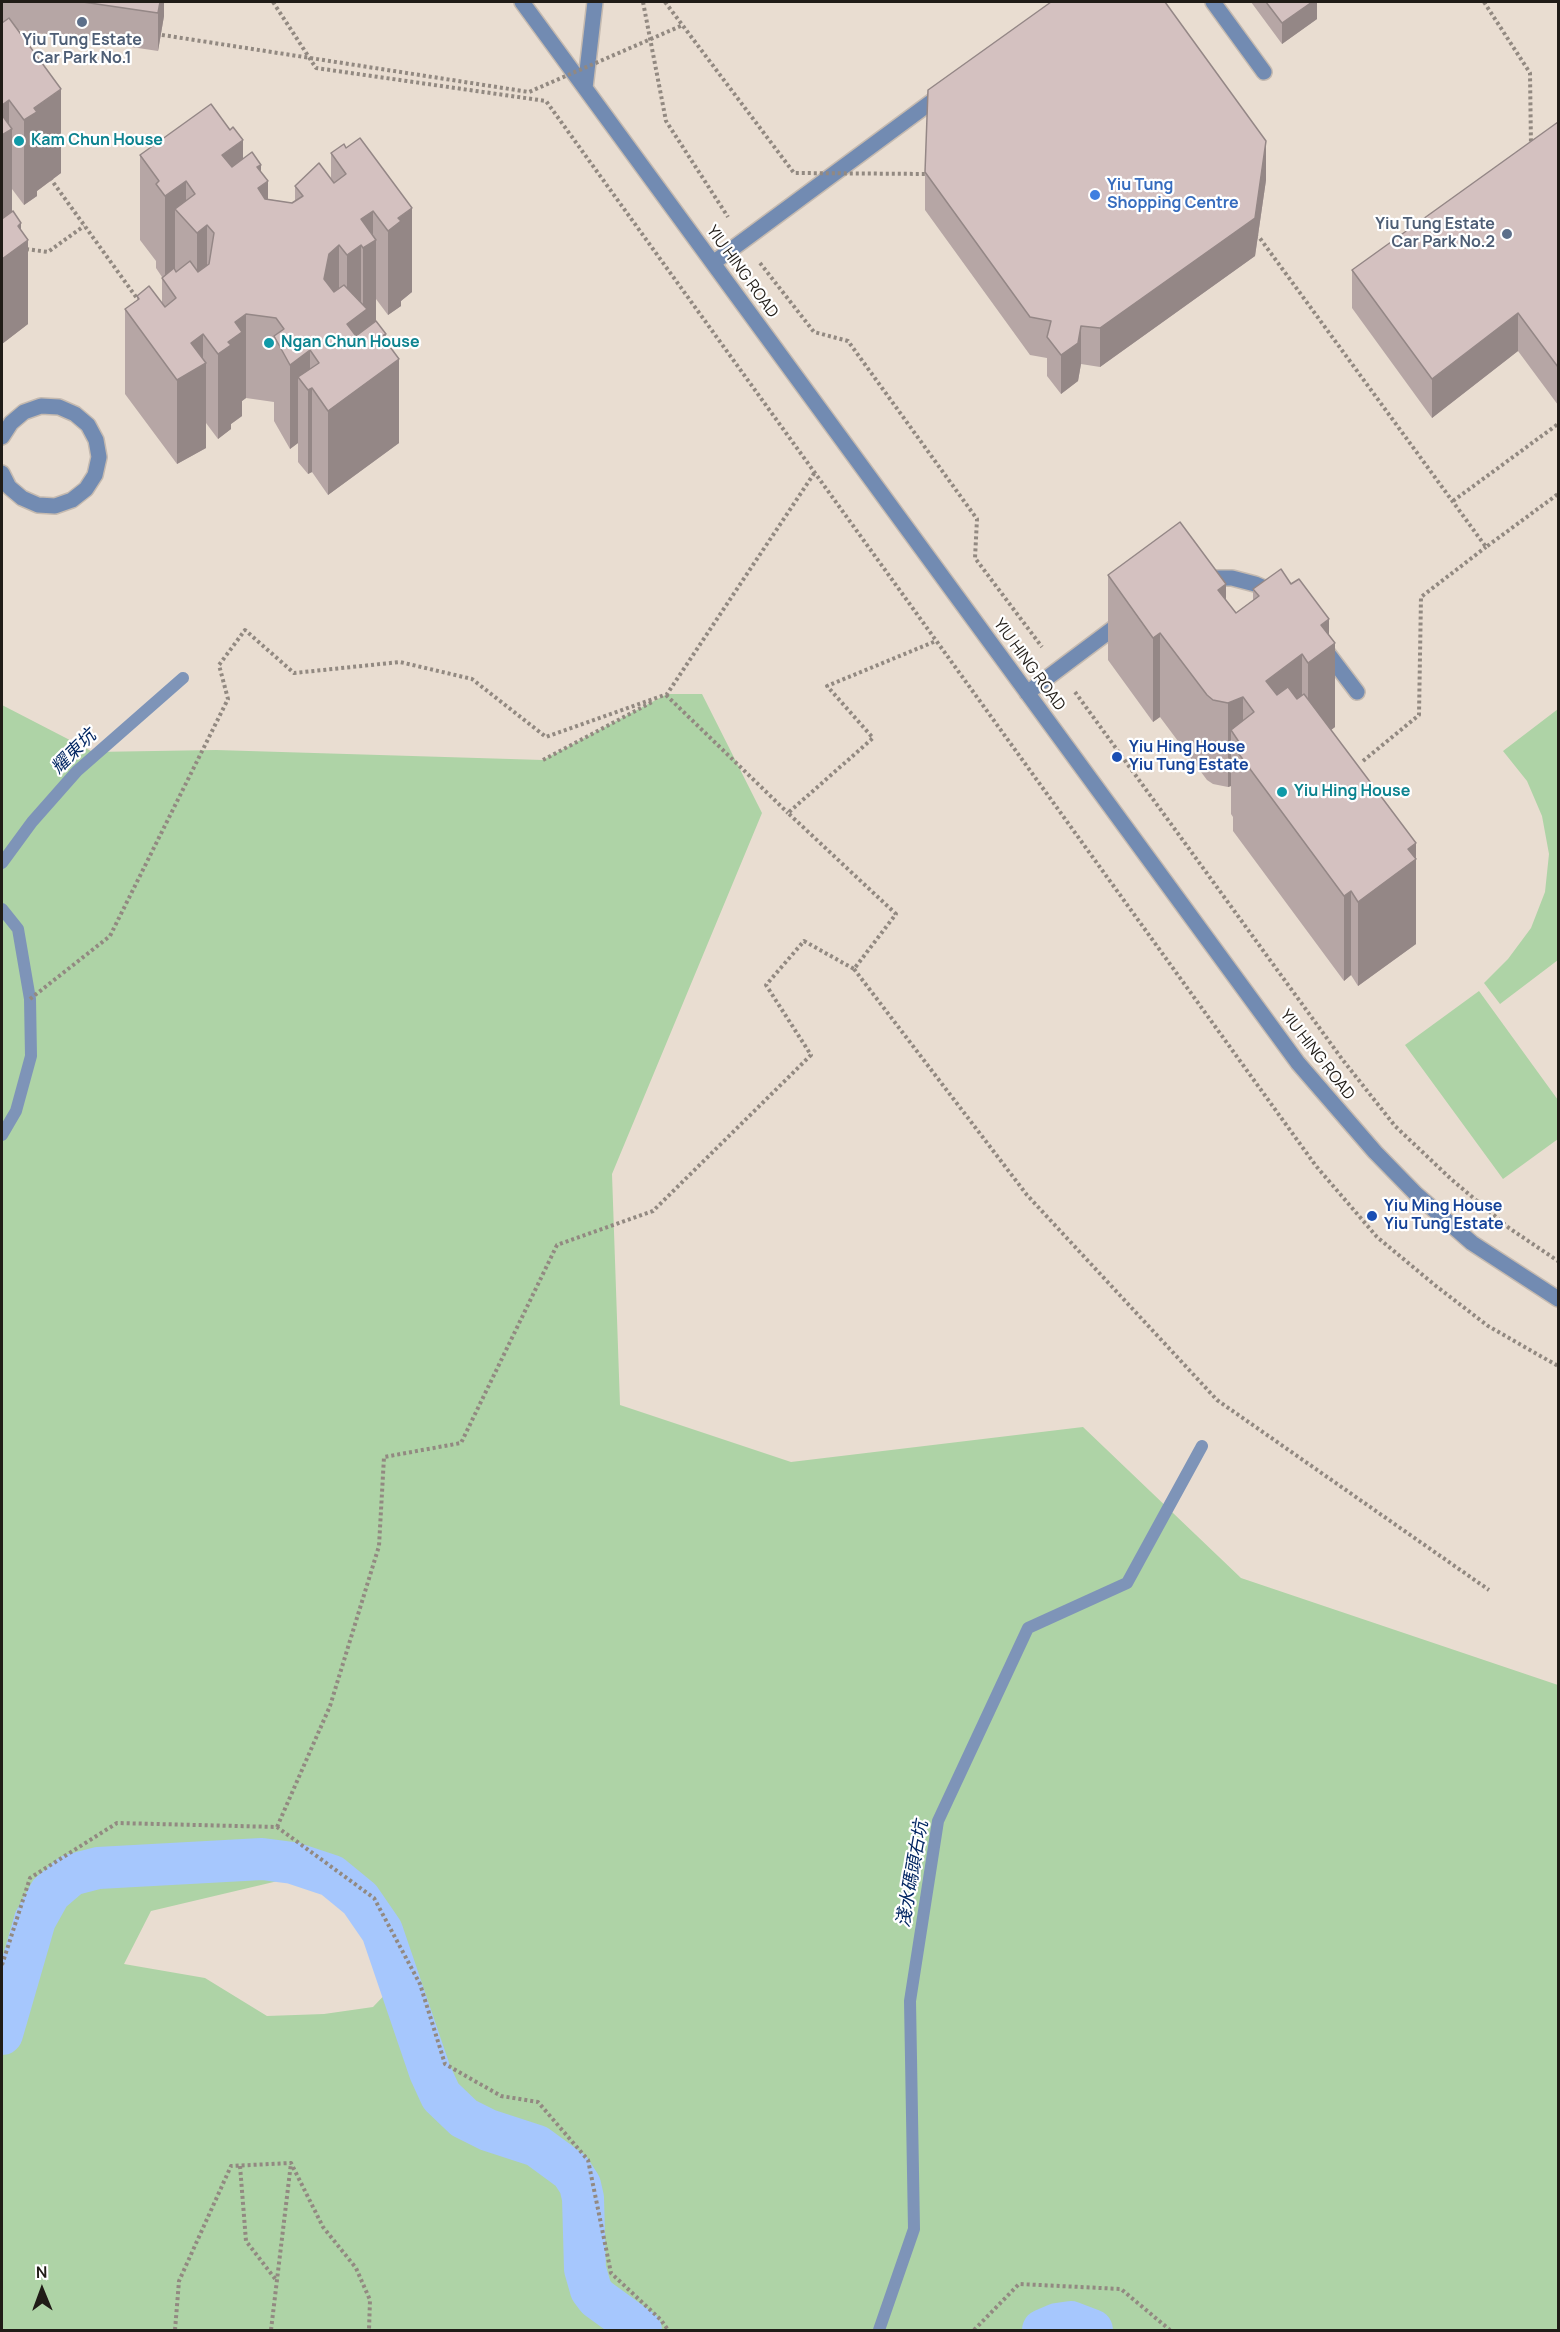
<!DOCTYPE html>
<html>
<head>
<meta charset="utf-8">
<style>
  body { margin:0 }
  #map { position:relative; width:1560px; height:2332px; overflow:hidden; background:#e9ddd1; font-family:Manrope,sans-serif }
  canvas { display:block }
  .frame { position:absolute; inset:0; border:3px solid #201c17; pointer-events:none }
  .north { position:absolute; left:12px; top:2260px; width:60px; height:60px; -webkit-text-stroke:4px #fff; paint-order:stroke; rotate:359deg; font-size:16px; font-weight:700; line-height:24px; text-align:center; color:#201c17 }
  .north::after { content:''; display:block; margin:auto; width:21px; height:27px; background:#201c17; clip-path:polygon(50% 0,100% 100%,50% 72%,0 100%) }
</style>
</head>
<body>
<div id="map">
<canvas width="1560" height="2332"></canvas>
<div class="frame"></div>
<div class="north">N</div>
</div>
<script>
const context = document.querySelector('canvas').getContext('2d');
context.lineJoin = 'round';
function fill(path, color) {
  context.fillStyle = color;
  context.fill(path, 'evenodd');
}
function shape(rows) {
  const path = new Path2D();
  for (const r of rows) {
    path.moveTo(r[0], r[1]);
    for (let i = 2; i < r.length; i += 2) path.lineTo(r[i], r[i + 1]);
  }
  return path;
}
function stroke(path, color, width, dash) {
  context.strokeStyle = color;
  context.lineWidth = width;
  context.lineCap = dash ? 'butt' : 'round';
  context.setLineDash(dash || []);
  context.stroke(path);
}
function label(font, color, halo, rows, align = 'center') {
  context.font = font + ' Manrope,"Noto Sans TC",sans-serif';
  context.lineWidth = 4.5;
  context.setLineDash([]);
  context.textBaseline = 'middle';
  context.strokeStyle = halo;
  context.fillStyle = color;
  for (const [text, x, y, turn = 0] of rows) {
    context.save();
    context.translate(x, y);
    context.rotate((+turn || 0) * Math.PI / 180);
    context.textAlign = isNaN(turn) ? turn : align;
    if (halo) context.strokeText(text, 0, 0);
    context.fillText(text, 0, 0);
    context.restore();
  }
}
fill(shape([
  [667,694,702,694,762,813,612,1174,620,1405,791,1462,1083,1427,1241,1578,1558,1685,1558,2330,2,2330,2,705,93,752,216,750,543,760],
  [299,1876,359,1910,394,1985,373,2007,324,2014,267,2016,205,1978,124,1964,151,1911],
  [1558,709,1558,960,1500,1004,1484,983,1508,959,1531,928,1545,892,1549,854,1542,816,1527,781,1503,751],
  [1479,991,1558,1100,1558,1139,1503,1179,1405,1045]
]), '#aed3a6');
stroke(shape([
  [2,863,32,822,77,771,183,678],
  [2,909,18,929,30,999,31,1056,16,1111,2,1135],
  [879,2330,914,2229,910,2001,938,1821,1028,1628,1127,1583,1202,1446]
]), '#7e94b8', 12);
stroke(shape([
  [2,2034,35,1920,50,1893,71,1875,98,1868,262,1859,293,1863,332,1876,360,1899,382,1931,430,2072,441,2096,464,2118,488,2130,537,2146,571,2171,580,2185,583,2198,585,2269,591,2290,597,2298,641,2330],
  [1043,2330,1057,2324,1071,2322,1092,2330]
]), '#a6c7fd', 42);
const minor = shape([
  [522,2,1298,1063,1375,1152,1416,1194,1472,1243,1558,1299],
  [1213,2,1264,72],
  [585,88,595,2],
  [713,263,942,94],
  [2,437,11,423,24,412,41,406,59,407,75,414,88,425,96,440,99,457,95,475,86,489,72,500,55,506,38,505,22,498,9,487,2,473],
  [1201,578,1232,578,1255,584,1276,593],
  [1323,647,1357,692],
  [1027,693,1123,621]
]);
stroke(minor, '#c5bab0', 18);
stroke(shape([
  [273,2,316,68,546,101,1316,1166,1377,1237,1436,1286,1488,1326,1558,1366],
  [643,2,666,121,728,217],
  [1484,2,1530,73,1531,146],
  [50,178,139,301],
  [26,249,48,252,84,226],
  [760,263,814,332,848,341,977,519,975,558,1042,647],
  [1453,501,1558,424],
  [1075,692,1342,1059,1395,1126,1451,1179,1509,1228,1558,1261],
  [666,695,788,813],
  [543,760,654,701],
  [1363,761,1419,715,1421,597,1486,547],
  [854,969,1027,1195,1217,1400,1489,1590],
  [30,999,110,936,228,699,219,665,245,630,294,673,400,662,472,679,546,737,667,694,815,472],
  [277,1827,330,1706,379,1546,384,1457,461,1443,557,1245,653,1211,811,1055,766,985,804,941,854,969,896,914,788,813,873,738,827,686,936,641],
  [2,1965,30,1878,117,1823,277,1827,374,1898,420,1984,445,2064,501,2096,538,2102,588,2160,611,2273,661,2320,668,2330],
  [240,2166,246,2241,276,2280],
  [175,2330,179,2281,231,2166,291,2163,323,2227,356,2268,370,2300,369,2330],
  [271,2330,291,2163],
  [974,2330,1019,2284,1121,2289,1170,2330]
]), '#928981', 4, [3, 3]);
stroke(minor, '#728bb2', 15);
stroke(shape([
  [665,2,794,173,929,174],
  [156,34,529,92,683,25],
  [1255,236,1259,237,1486,547,1558,494]
]), '#928981', 4, [3, 3]);
fill(shape([
  [2,2,164,2,164,16,158,51,17,30,61,173,37,191,37,196,24,205,12,189,12,211,21,230,28,324,2,344],
  [1251,2,1317,2,1317,19,1282,44],
  [1558,122,1558,405,1518,351,1432,418,1352,308,1352,270],
  [360,138,412,292,401,301,401,306,388,315,376,299,376,321,386,341,399,443,328,495,312,472,308,474,298,462,298,443,290,449,274,421,274,402,246,398,242,401,242,416,231,424,231,429,218,439,206,423,206,448,177,464,125,394,125,309,137,300,137,296,162,303,162,277,156,268,156,261,140,240,140,155,243,158,261,172,268,199,292,203,295,201,295,186,331,178,331,153,346,148],
  [925,172,1266,180,1255,256,1100,367,1081,364,1078,381,1061,394,1047,376,1047,358,1030,355,925,210],
  [1108,575,1226,600,1236,613,1253,600,1253,589,1329,636,1335,727,1331,730,1416,843,1416,944,1358,986,1351,975,1344,981,1233,831,1233,817,1231,814,1231,786,1228,787,1213,784,1207,780,1160,717,1153,722,1108,660]
]), '#b6a6a5');
fill(shape([
  [160,2,164,2,164,16,158,51,158,13],
  [1312,2,1317,2,1317,19,1282,44,1282,23],
  [61,89,61,173,37,191,37,196,24,205,24,120,34,108],
  [9,100,9,131,12,129,12,214,18,226,21,223,21,245,28,240,28,324,2,344,2,105],
  [243,140,243,225,222,155],
  [1266,141,1266,180,1255,256,1100,367,1100,328],
  [261,165,261,186,268,181,268,266,258,273,257,167],
  [186,181,186,221,175,209,175,274,165,281,165,196],
  [412,208,412,292,401,301,401,306,388,315,388,231,398,218],
  [373,211,373,242,376,240,376,324,382,336,386,334,386,368,399,359,399,443,328,495,328,411,347,340,347,255,361,245,361,314,363,312,363,248,361,219],
  [207,225,207,310,197,317,197,233],
  [339,245,339,330,324,279,329,254],
  [1518,313,1518,351,1432,418,1432,379],
  [246,314,246,398,242,401,242,416,231,424,231,429,218,439,218,354,228,342,235,322],
  [1081,326,1081,364,1078,381,1061,394,1061,355],
  [203,334,203,365,206,363,206,448,177,464,177,380,191,343],
  [310,350,310,388,312,388,312,472,308,474,308,390,298,377,298,443,290,449,290,365],
  [1226,584,1226,669,1218,590],
  [1329,619,1329,647,1335,643,1335,727,1308,747,1308,663,1321,625],
  [1160,633,1160,717,1153,722,1153,638],
  [1302,654,1302,739,1266,681],
  [1243,697,1243,760,1239,742,1231,730,1231,786,1228,787,1228,703],
  [1416,843,1416,944,1358,986,1358,902,1408,849],
  [1351,891,1351,975,1344,981,1344,896]
]), '#948786');
const building = shape([
  [83,2,160,2,158,13,83,2],
  [1051,2,1165,2,1266,141,1255,218,1100,328,1081,326,1078,343,1061,355,1047,337,1051,321,1030,317,925,172,928,90,1051,2],
  [1266,2,1312,2,1282,23,1266,2],
  [9,18,61,89,34,108,37,112,24,120,9,100,2,105,2,23,9,18],
  [211,104,230,130,233,127,243,140,222,155,232,167,252,152,261,165,257,167,268,181,258,188,265,199,292,203,303,196,295,186,319,163,334,183,346,174,331,153,344,144,346,148,360,138,412,208,398,218,401,221,388,231,373,211,361,219,376,240,363,248,361,245,347,255,339,245,329,254,324,279,334,292,344,285,367,309,347,324,356,336,376,321,386,334,382,336,399,359,328,411,312,388,308,390,298,377,319,363,310,350,290,365,274,336,284,329,276,318,246,314,235,322,242,332,228,342,231,345,218,354,203,334,191,343,206,363,177,380,125,309,139,299,137,296,149,286,165,307,176,298,162,278,174,268,176,272,190,261,198,272,209,264,214,233,207,225,197,233,175,209,195,194,186,181,165,196,156,184,159,181,140,155,211,104],
  [2,115,12,129,2,135,2,115],
  [1558,122,1558,367,1518,313,1432,379,1352,270,1558,122],
  [13,211,21,223,18,226,28,240,2,259,2,219,13,211],
  [1180,522,1226,584,1218,590,1236,613,1259,596,1253,589,1281,569,1291,584,1299,579,1329,619,1321,625,1335,643,1308,663,1302,654,1266,681,1277,695,1288,687,1297,699,1304,694,1416,843,1408,849,1416,859,1358,902,1351,891,1344,896,1233,746,1239,742,1231,730,1254,712,1243,697,1228,703,1213,700,1207,695,1160,633,1153,638,1108,575,1180,522]
]);
fill(building, '#d4c1c0');
stroke(building, '#948786', 1.5);
for (const [x, y, r, color] of [
  [82,22,6,"#5c6f8a"],
  [19,141,6,"#0f9aa8"],
  [1095,195,6,"#3f7fe0"],
  [1507,234,6,"#5c6f8a"],
  [269,343,6,"#0f9aa8"],
  [1117,757,6,"#1a4fb4"],
  [1282,792,6,"#0f9aa8"],
  [1372,1216,6,"#1a4fb4"]
]) {
  const dot = new Path2D();
  dot.arc(x, y, r, 0, 2 * Math.PI);
  context.fillStyle = color;
  context.fill(dot);
  stroke(dot, '#fff', 2);
}
label('bold 16px', '#4e5e75', '#fff', [
  ["Yiu Tung Estate",82,41],
  ["Car Park No.1",82,59],
  ["Yiu Tung Estate",1495,225,"right"],
  ["Car Park No.2",1495,243,"right"]
]);
label('bold 16px', '#0d838f', '#fff', [
  ["Kam Chun House",31,141],
  ["Ngan Chun House",281,343],
  ["Yiu Hing House",1294,792]
], 'left');
label('bold 16px', '#366cbe', '#fff', [
  ["Yiu Tung",1107,186],
  ["Shopping Centre",1107,204]
], 'left');
label('16px', '#201c17', '#fff', [
  ["YIU HING ROAD",742,272,54],
  ["YIU HING ROAD",1029,665,54],
  ["YIU HING ROAD",1317,1055,52]
]);
label('bold 16px', '#164399', '#fff', [
  ["Yiu Hing House",1129,748],
  ["Yiu Tung Estate",1129,766],
  ["Yiu Ming House",1384,1207],
  ["Yiu Tung Estate",1384,1225]
], 'left');
label('italic 18px', '#022662', '#fff', [
  ["耀東坑",74,752,-45],
  ["淺水碼頭右坑",913,1874,-80]
]);
</script>
</body>
</html>
